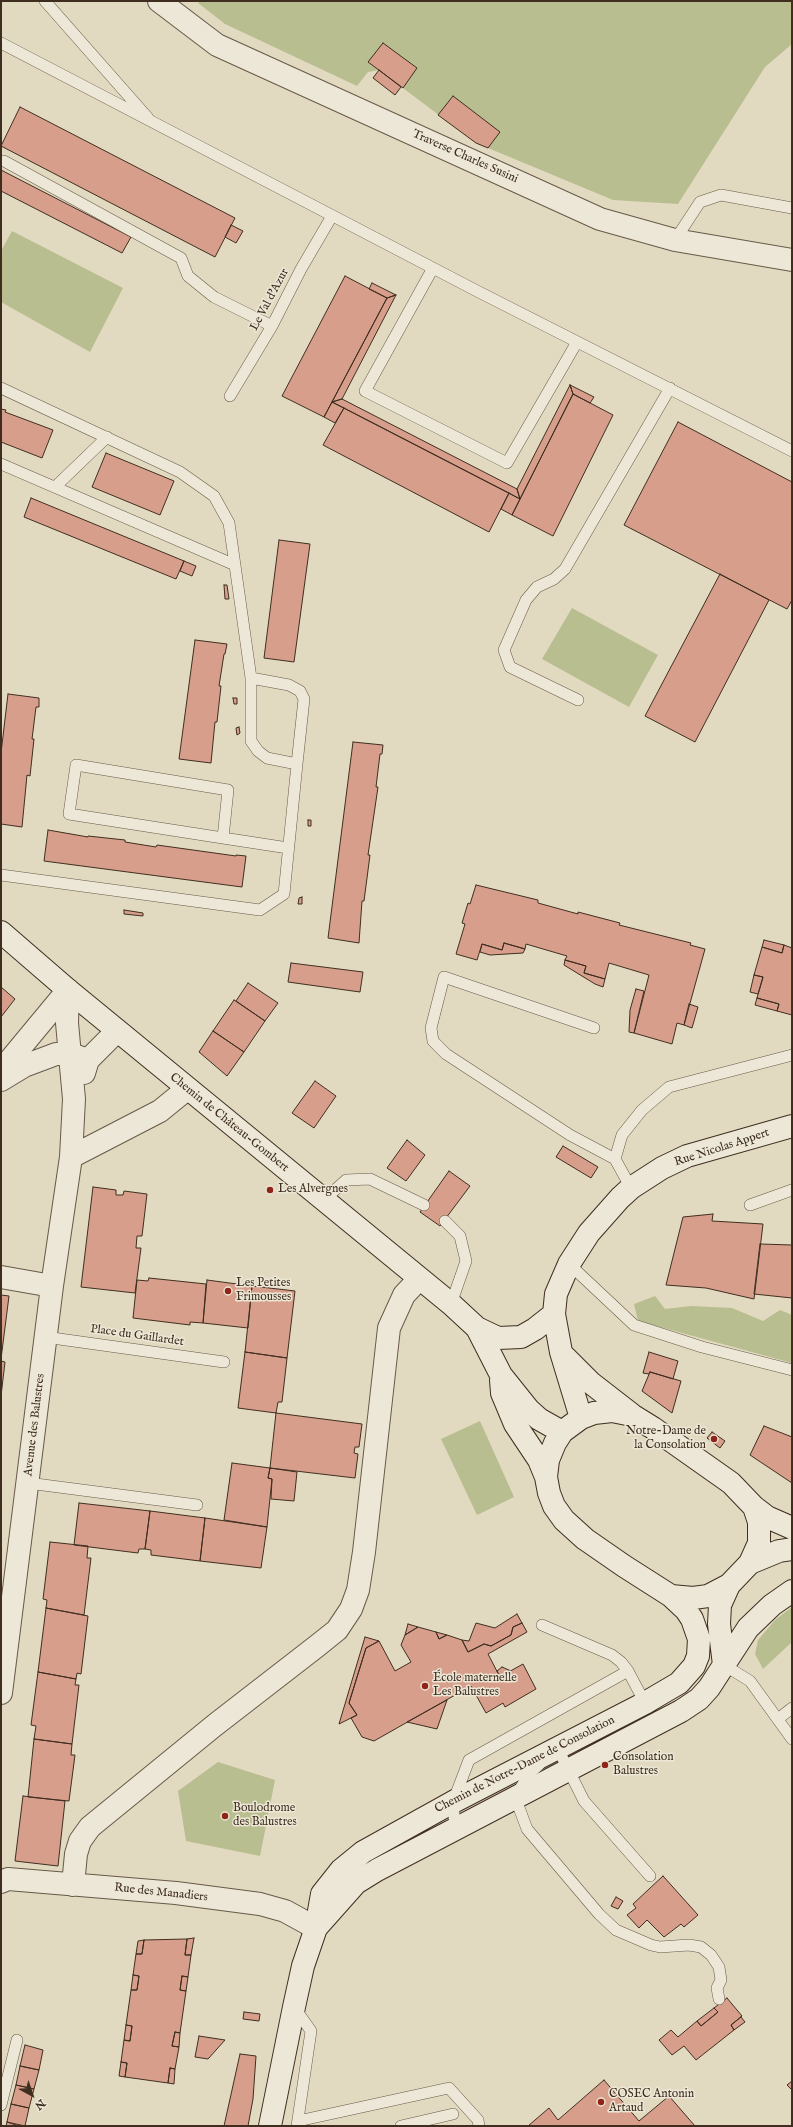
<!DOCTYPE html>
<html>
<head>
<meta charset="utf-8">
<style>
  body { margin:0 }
  #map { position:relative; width:793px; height:2127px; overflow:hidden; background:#e2dac0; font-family:"IM FELL English",serif }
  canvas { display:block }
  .frame { position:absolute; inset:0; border:2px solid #3f2e20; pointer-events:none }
  .north { position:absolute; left:12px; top:2075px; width:40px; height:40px; -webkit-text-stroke:3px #ece7d6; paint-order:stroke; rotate:140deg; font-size:11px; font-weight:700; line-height:16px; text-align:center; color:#3f2e20 }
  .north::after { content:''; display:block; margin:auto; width:14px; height:18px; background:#3f2e20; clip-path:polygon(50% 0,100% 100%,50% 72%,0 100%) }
</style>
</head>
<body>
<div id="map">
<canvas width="793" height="2127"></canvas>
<div class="frame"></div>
<div class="north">N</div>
</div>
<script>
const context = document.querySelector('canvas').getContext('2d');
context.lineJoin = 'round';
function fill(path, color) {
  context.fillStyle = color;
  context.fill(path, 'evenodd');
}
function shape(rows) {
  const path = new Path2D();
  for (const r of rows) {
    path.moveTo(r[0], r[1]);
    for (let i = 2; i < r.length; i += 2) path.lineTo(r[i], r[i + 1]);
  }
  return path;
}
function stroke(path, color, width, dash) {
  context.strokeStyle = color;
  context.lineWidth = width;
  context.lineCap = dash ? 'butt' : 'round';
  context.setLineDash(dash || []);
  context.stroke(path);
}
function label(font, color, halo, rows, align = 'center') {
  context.font = font + ' "IM FELL English",serif';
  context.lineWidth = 3;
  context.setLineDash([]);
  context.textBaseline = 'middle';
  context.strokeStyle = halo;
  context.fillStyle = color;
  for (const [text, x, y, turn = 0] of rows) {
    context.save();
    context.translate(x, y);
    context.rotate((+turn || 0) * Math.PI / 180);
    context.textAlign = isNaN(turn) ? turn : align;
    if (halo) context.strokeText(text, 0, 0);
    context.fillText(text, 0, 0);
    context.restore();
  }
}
fill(shape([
  [200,1,792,1,792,44,765,67,678,204,613,200,476,143,379,70,368,72,357,86,225,24,198,3],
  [12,231,123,288,90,352,1,302,1,251],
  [572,608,658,655,629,707,542,659],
  [655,1296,665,1309,691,1306,732,1308,763,1321,780,1310,792,1315,792,1363,638,1321,634,1304],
  [480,1421,514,1497,477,1515,441,1439],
  [792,1607,792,1642,763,1669,755,1654,758,1640,775,1620],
  [218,1762,275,1780,260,1856,186,1841,178,1791]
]), '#b8be8f');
const building = shape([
  [383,43,417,68,403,88,368,62,383,43],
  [379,70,401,87,395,95,373,78,379,70],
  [453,96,500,132,488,148,476,143,438,115,453,96],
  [20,107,235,218,215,257,1,146,20,107],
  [1,170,131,237,122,253,1,191,1,170],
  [231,225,243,231,236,243,225,237,231,225],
  [345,276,387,298,324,417,282,396,345,276],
  [372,283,396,295,387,298,369,289,372,283],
  [396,295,342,399,332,402,387,298,396,295],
  [570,385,573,394,520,499,517,489,570,385],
  [570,385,594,397,590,403,573,394,570,385],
  [573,394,613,415,553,536,512,515,573,394],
  [342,399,517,489,520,499,332,402,342,399],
  [332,402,344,408,335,423,324,417,332,402],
  [344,408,509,493,489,532,323,445,344,408],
  [1,409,6,410,5,412,53,430,42,458,1,442,1,409],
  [678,422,792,482,792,600,787,609,624,525,678,422],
  [106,453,174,481,160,515,92,487,106,453],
  [509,493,520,499,512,515,501,509,509,493],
  [31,498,184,561,176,579,24,517,31,498],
  [279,540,310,544,294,662,264,658,279,540],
  [184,561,196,566,192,576,180,571,184,561],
  [720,574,769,600,695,742,645,716,720,574],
  [224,585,227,585,229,599,225,599,224,585],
  [195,640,227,644,225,654,224,654,219,686,221,686,217,722,215,722,211,763,179,759,195,640],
  [8,694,39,698,39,707,36,707,32,739,34,739,30,776,27,775,22,827,1,824,1,753,8,694],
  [233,698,237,698,237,704,234,704,233,698],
  [239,727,240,733,237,735,236,728,239,727],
  [353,742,383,745,382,754,380,754,376,787,378,787,368,855,370,855,364,901,362,901,359,943,328,938,353,742],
  [308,820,311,820,311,826,308,826,308,820],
  [48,830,88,837,88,836,125,840,125,842,156,847,157,845,236,856,236,855,246,856,242,887,44,861,48,830],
  [476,885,538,900,538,903,578,914,578,912,620,923,619,925,691,943,690,945,705,949,684,1025,677,1023,672,1044,634,1033,649,975,609,963,605,979,584,973,586,966,565,960,567,956,526,944,525,949,504,943,502,950,482,944,477,960,456,954,465,924,462,923,468,903,470,904,476,885],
  [302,897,302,904,298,904,299,898,302,897],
  [124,910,143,913,143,916,124,914,124,910],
  [764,940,784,945,782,953,762,947,764,940],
  [504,943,525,949,523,953,490,955,480,952,482,944,502,950,504,943],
  [784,945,792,948,792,1015,777,1011,779,1004,757,998,763,977,754,975,762,947,782,953,784,945],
  [565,960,586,966,584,973,605,979,603,987,595,984,564,965,565,960],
  [291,963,363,972,360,992,288,982,291,963],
  [754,975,763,977,758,994,750,992,754,975],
  [248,983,278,1003,265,1021,236,1001,248,983],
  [1,987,15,999,1,1017,1,987],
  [636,989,644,991,634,1033,629,1032,630,1010,636,989],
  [757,998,779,1004,777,1011,755,1005,757,998],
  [234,1000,265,1021,244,1052,213,1031,234,1000],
  [689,1004,698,1007,692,1028,684,1025,689,1004],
  [213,1031,244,1052,227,1076,199,1052,213,1031],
  [315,1081,336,1096,314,1128,292,1113,315,1081],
  [407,1140,425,1155,406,1181,387,1168,407,1140],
  [563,1146,598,1167,591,1178,556,1157,563,1146],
  [449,1171,470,1186,440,1226,420,1212,449,1171],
  [93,1187,116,1190,116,1195,123,1195,124,1191,147,1194,142,1236,137,1236,136,1248,141,1248,135,1293,81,1287,93,1187],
  [713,1214,712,1221,763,1224,754,1299,706,1288,666,1285,683,1217,713,1214],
  [760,1244,792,1245,792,1298,754,1294,760,1244],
  [149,1278,206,1284,203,1323,190,1322,190,1325,133,1318,137,1280,148,1281,149,1278],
  [207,1280,252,1286,248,1328,203,1323,207,1280],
  [252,1286,295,1291,287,1358,245,1352,252,1286],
  [1,1295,9,1296,1,1359,1,1295],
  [245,1352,287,1358,282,1402,278,1402,276,1413,238,1408,245,1352],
  [649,1352,678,1361,673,1379,650,1372,649,1374,643,1373,649,1352],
  [1,1361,5,1362,1,1396,1,1361],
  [650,1372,681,1381,672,1413,642,1391,650,1372],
  [276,1413,362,1424,359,1447,355,1447,354,1453,358,1454,355,1478,270,1468,276,1413],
  [764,1426,792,1437,792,1483,750,1455,764,1426],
  [712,1432,725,1441,720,1448,707,1438,712,1432],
  [232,1463,270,1468,268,1478,272,1479,267,1527,224,1520,232,1463],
  [270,1468,297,1472,294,1501,271,1499,272,1479,268,1478,270,1468],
  [79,1503,150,1511,145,1549,139,1549,138,1553,74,1545,79,1503],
  [150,1511,205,1518,200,1561,151,1555,151,1550,145,1549,150,1511],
  [205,1518,267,1527,261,1568,200,1561,205,1518],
  [50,1542,88,1546,87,1558,91,1558,84,1615,46,1608,47,1600,43,1599,50,1542],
  [46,1608,88,1616,81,1674,77,1673,76,1679,38,1672,46,1608],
  [517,1614,522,1623,513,1627,511,1635,491,1646,484,1644,468,1652,462,1640,469,1641,476,1623,495,1628,517,1614],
  [522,1623,527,1632,488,1654,501,1679,506,1676,505,1674,523,1664,536,1689,505,1707,503,1703,486,1713,471,1686,374,1741,362,1737,351,1718,357,1715,349,1703,366,1648,379,1641,395,1671,411,1662,401,1645,405,1635,418,1627,436,1632,439,1639,447,1635,462,1640,468,1652,484,1644,491,1646,511,1635,513,1627,522,1623],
  [408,1624,418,1627,405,1635,408,1624],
  [436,1632,447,1635,439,1639,436,1632],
  [365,1637,379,1641,366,1648,349,1703,357,1715,339,1724,365,1637],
  [502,1667,511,1671,501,1679,497,1671,502,1667],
  [38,1672,76,1679,75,1685,79,1685,72,1744,34,1739,36,1726,31,1725,38,1672],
  [447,1700,437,1729,407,1722,447,1700],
  [34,1739,72,1744,71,1755,75,1755,69,1801,28,1797,34,1739],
  [23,1796,65,1801,58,1866,15,1861,23,1796],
  [663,1876,698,1915,684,1927,681,1924,664,1937,647,1920,639,1928,627,1915,636,1908,633,1904,663,1876],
  [616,1897,623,1901,618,1909,611,1906,616,1897],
  [194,1938,191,1955,185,1955,187,1939,194,1938],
  [187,1939,185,1955,191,1955,188,1977,182,1976,180,1990,186,1991,180,2033,175,2032,172,2046,179,2047,175,2069,170,2068,168,2083,125,2077,127,2063,121,2062,124,2040,130,2041,132,2026,126,2025,131,1990,137,1990,139,1976,133,1975,136,1954,142,1954,144,1940,187,1939],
  [144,1940,142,1954,136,1954,138,1941,144,1940],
  [133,1975,139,1976,137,1990,131,1990,133,1975],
  [182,1976,188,1977,186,1991,180,1990,182,1976],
  [727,1998,742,2016,731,2025,734,2030,696,2060,684,2046,672,2055,659,2040,671,2030,678,2037,697,2021,701,2026,718,2012,714,2008,727,1998],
  [714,2008,718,2012,701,2026,697,2021,714,2008],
  [244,2012,260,2014,259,2021,243,2019,244,2012],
  [741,2017,745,2022,734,2030,731,2025,741,2017],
  [126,2025,132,2026,130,2041,124,2040,126,2025],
  [175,2032,180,2033,179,2047,172,2046,175,2032],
  [199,2036,225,2040,208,2059,195,2057,199,2036],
  [25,2045,43,2050,39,2070,20,2066,25,2045],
  [240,2054,256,2056,253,2099,248,2126,224,2126,240,2054],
  [121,2062,127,2063,125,2077,119,2076,121,2062],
  [20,2066,39,2070,34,2089,16,2085,20,2066],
  [170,2068,175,2069,174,2084,168,2083,170,2068],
  [604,2080,639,2121,669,2096,695,2126,528,2126,549,2108,558,2120,604,2080],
  [792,2081,792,2090,787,2085,792,2081],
  [16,2085,34,2089,29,2108,11,2104,16,2085],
  [11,2104,29,2108,25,2126,7,2122,11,2104],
  [7,2122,19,2126,6,2126,7,2122]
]);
fill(building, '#d79e8b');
stroke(building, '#3f2e20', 1);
const lane = shape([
  [45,1,148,118],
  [1,43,477,291,792,451],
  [4,161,181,258,188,276,214,297,272,326],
  [675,240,700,202,721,195,792,208],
  [433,268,365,391,507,463,577,342],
  [1,388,180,472,214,496,229,523,251,678,251,741,258,751,267,758,297,764,284,894,260,910,1,875],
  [230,396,272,326,301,269,332,216],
  [1,464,235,565],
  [55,487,107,437],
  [251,678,289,685,300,691,304,699,297,764],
  [578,700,510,667,504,650,526,600,537,587,554,579,565,569,670,388],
  [223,838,228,790,76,765,69,814,223,838,288,848],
  [594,1028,444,977,431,1028,433,1041,446,1054,570,1135,615,1159],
  [631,1188,615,1159,622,1135,642,1110,669,1087,792,1055],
  [324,1200,346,1180,370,1179,424,1205],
  [750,1205,792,1190],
  [445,1221,460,1236,466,1261,451,1304],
  [569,1264,634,1325,702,1347,792,1370],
  [45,1337,224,1362],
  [28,1483,197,1505],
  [542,1625,612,1655,621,1662,628,1671,645,1703],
  [724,1665,750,1681,792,1739],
  [778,1719,792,1708],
  [555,1751,558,1749,584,1801,650,1876],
  [539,1765,530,1773,515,1797,527,1829,599,1914,616,1930,651,1945,660,1947,689,1945,701,1947,711,1955,719,1967,721,1980,717,1988,719,1999],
  [455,1828,453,1802,469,1760,628,1671],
  [294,2007,311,2031,297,2126],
  [1,2105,17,2040],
  [298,2121,449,2088,478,2120,479,2126],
  [401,2126,453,2114]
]);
const street = shape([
  [159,1,217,45,600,219,675,240,792,260],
  [68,990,67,1023,74,1099,71,1157],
  [84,1073,88,1060,117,1031],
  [1,1079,10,1060,68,990],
  [1,1080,24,1066,56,1054,70,1054,88,1060],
  [1,1277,52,1286],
  [1,1693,52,1286,71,1157,160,1111,187,1089],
  [1,1882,8,1879,176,1893,260,1904,285,1911,316,1928],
  [73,1885,76,1854,80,1841,90,1827,215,1725,317,1646,337,1630,351,1609,358,1590,364,1552,389,1328,404,1295,419,1279]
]);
const secondary = shape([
  [1,932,68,990,451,1304,477,1328,498,1338,521,1337,535,1329,554,1314],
  [477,1328,501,1375,529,1410,539,1419,562,1432],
  [565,1357,591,1383,631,1414],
  [501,1380,502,1393,515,1424,539,1460,546,1477],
  [612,1411,632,1415,653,1428,731,1483,754,1507,759,1522,759,1543,750,1563,729,1585,708,1596,693,1598,671,1596,624,1566,585,1539,564,1520,554,1506,549,1493,546,1477,548,1460,555,1443,562,1432,581,1418,594,1413,612,1411],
  [581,1418,561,1352,554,1314,556,1294,569,1264,589,1233,620,1198,631,1188,662,1168,687,1156,792,1126],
  [754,1507,767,1517,792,1528],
  [750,1563,779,1551,792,1549],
  [724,1665,719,1624,720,1605,729,1585],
  [316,1928,356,1883,377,1870,681,1711,699,1699,709,1688,748,1628,772,1605,792,1591],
  [270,2126,294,2007,303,1966,316,1928,322,1894,341,1870,363,1852,453,1802,645,1703,679,1683,694,1666,698,1656,699,1639,692,1619,686,1610,671,1596]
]);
stroke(lane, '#685948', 12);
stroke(street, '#685948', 24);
stroke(secondary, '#3f2e20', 24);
stroke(lane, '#ece7d6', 11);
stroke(street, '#ece7d6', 22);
stroke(secondary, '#ece7d6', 22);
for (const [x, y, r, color] of [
  [270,1190,4,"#8f2418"],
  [228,1291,4,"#8f2418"],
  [714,1439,4,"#8f2418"],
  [425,1686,4,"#8f2418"],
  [605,1765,4,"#8f2418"],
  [225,1816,4,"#8f2418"],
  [601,2102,4,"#8f2418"]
]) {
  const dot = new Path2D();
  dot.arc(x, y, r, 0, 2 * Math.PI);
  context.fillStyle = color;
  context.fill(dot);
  stroke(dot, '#ece7d6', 1.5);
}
label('12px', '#3f2e20', '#ece7d6', [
  ["Traverse Charles Susini",465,157,24],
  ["Le Val d'Azur",270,300,-62],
  ["Chemin de Château-Gombert",229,1123,39],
  ["Rue Nicolas Appert",722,1148,-18],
  ["Place du Gaillardet",137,1336,8],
  ["Avenue des Balustres",35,1425,-83],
  ["Chemin de Notre-Dame de Consolation",525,1765,-27],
  ["Rue des Manadiers",161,1893,6]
]);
label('12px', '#3f2e20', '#ece7d6', [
  ["Les Alvergnes",278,1190],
  ["Les Petites",236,1284],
  ["Frimousses",236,1298],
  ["Notre-Dame de",706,1432,"right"],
  ["la Consolation",706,1446,"right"],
  ["École maternelle",433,1679],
  ["Les Balustres",433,1693],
  ["Consolation",613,1758],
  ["Balustres",613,1772],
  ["Boulodrome",233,1809],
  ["des Balustres",233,1823],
  ["COSEC Antonin",609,2095],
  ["Artaud",609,2109]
], 'left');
</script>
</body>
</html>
